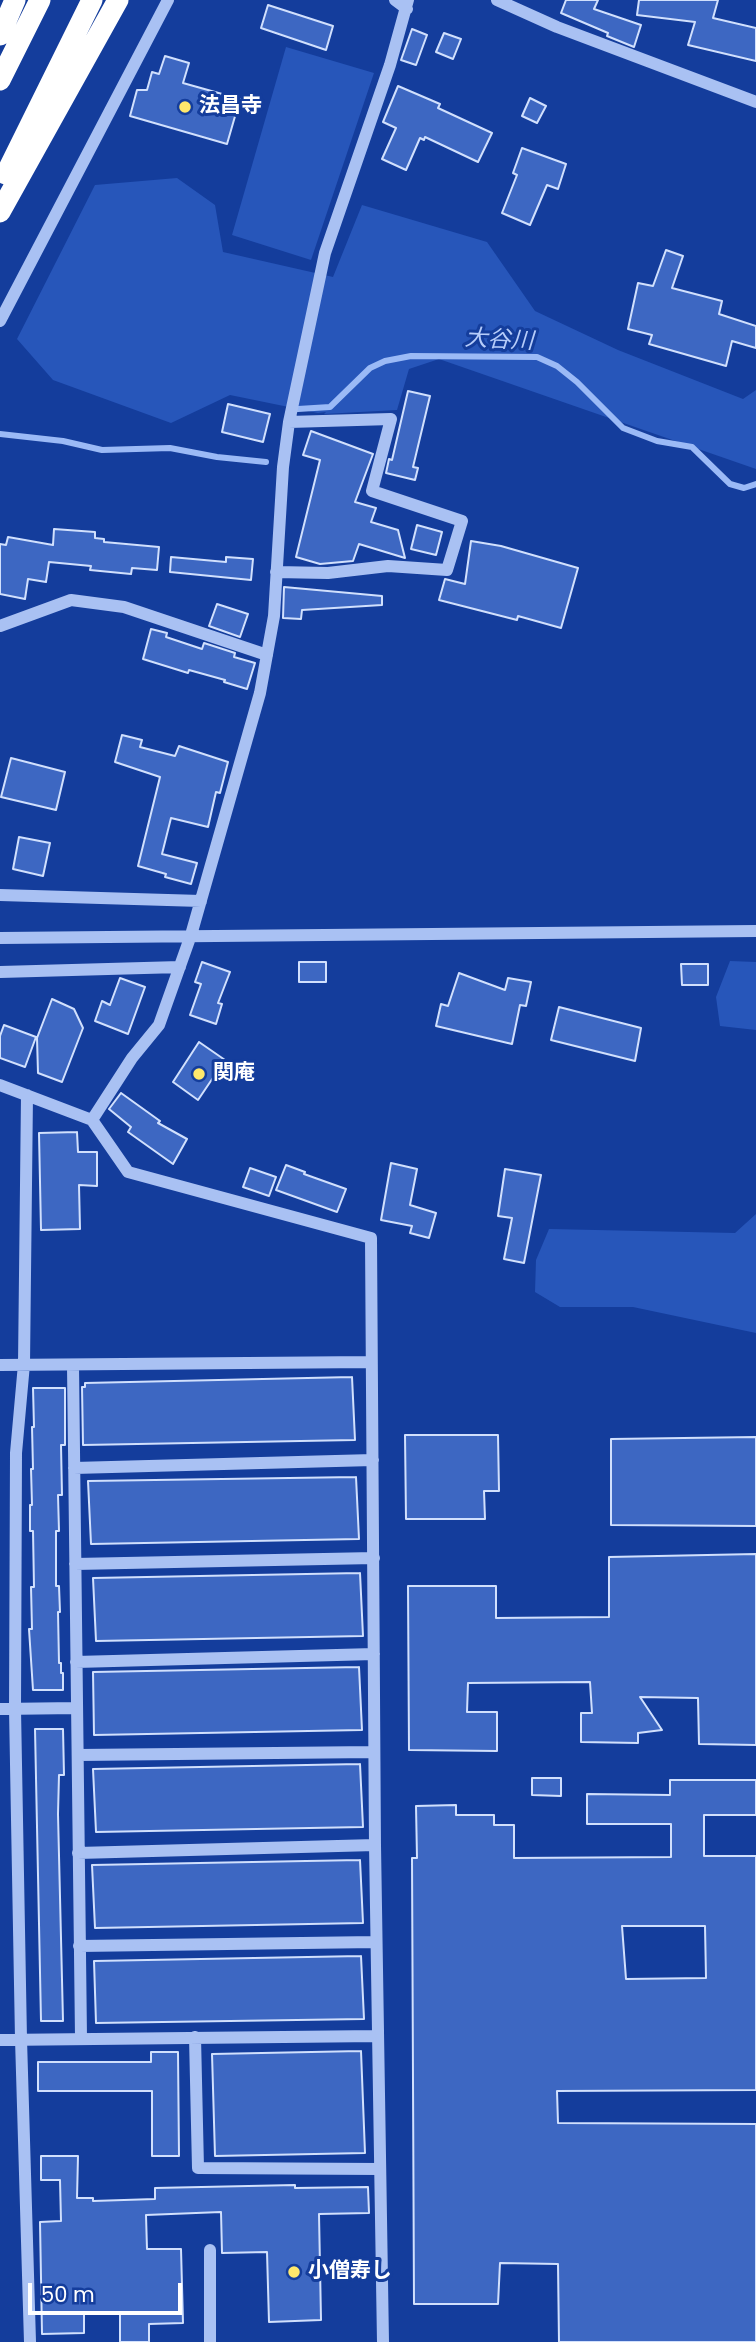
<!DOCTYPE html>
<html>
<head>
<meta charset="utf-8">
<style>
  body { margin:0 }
  #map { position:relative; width:756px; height:2342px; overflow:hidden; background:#143d9c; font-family:Poppins,sans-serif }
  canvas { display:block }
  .scale { position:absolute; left:28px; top:2283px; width:154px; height:32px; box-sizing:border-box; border:4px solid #fff; border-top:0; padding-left:9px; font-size:21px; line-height:24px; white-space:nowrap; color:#fff; -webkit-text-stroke:5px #143d9c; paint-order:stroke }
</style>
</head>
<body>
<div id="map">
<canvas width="756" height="2342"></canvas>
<div class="scale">50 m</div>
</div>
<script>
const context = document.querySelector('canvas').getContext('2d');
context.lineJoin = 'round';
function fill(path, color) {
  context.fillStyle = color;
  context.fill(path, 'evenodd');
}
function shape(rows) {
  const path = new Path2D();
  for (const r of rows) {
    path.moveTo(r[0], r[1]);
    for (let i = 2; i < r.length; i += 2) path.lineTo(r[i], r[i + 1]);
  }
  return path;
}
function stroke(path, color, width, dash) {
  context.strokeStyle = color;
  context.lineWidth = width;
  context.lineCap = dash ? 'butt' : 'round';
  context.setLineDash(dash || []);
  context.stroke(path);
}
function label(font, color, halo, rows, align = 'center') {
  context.font = font + ' Poppins,"Noto Sans JP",sans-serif';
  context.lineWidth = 6;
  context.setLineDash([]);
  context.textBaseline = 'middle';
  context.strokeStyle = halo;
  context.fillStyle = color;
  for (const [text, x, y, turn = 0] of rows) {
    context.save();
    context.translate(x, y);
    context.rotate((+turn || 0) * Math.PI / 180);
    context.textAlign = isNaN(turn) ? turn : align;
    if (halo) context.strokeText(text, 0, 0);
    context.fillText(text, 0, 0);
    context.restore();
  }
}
fill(shape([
  [286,47,374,73,311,260,232,235],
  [177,178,215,205,223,252,333,277,362,205,487,242,535,311,618,350,743,399,756,390,756,469,439,359,409,369,397,410,324,414,326,412,318,413,230,395,171,423,53,380,17,339,95,185],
  [730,961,756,962,756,1030,720,1026,716,997],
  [756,1214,756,1333,633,1307,560,1307,535,1292,536,1260,549,1229,735,1233]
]), '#2756ba');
stroke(shape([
  [298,409,330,407,370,368,385,361,411,356,537,357,557,366,577,382,623,428,657,441,692,447,730,484,744,488,756,484],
  [0,434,63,441,102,450,170,448,217,457,266,462]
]), '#9bbaf6', 6);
const building = shape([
  [566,0,598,0,594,9,641,25,634,47,607,36,608,33,561,13,566,0],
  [639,0,718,0,713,18,756,28,756,61,688,45,695,22,637,15,639,0],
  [268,5,333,26,326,50,261,28,268,5],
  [412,29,427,35,416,65,401,60,412,29],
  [444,33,461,39,453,59,436,52,444,33],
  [165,56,189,63,183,83,240,99,227,144,130,116,137,90,147,90,152,72,159,74,165,56],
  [398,86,440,104,438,108,492,133,478,162,425,137,424,140,420,138,406,170,382,159,396,128,383,122,398,86],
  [530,98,546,106,537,123,522,116,530,98],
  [522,148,566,164,558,189,547,185,530,225,502,213,517,175,513,173,522,148],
  [666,250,683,256,672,288,722,301,719,314,756,326,756,348,732,341,726,366,649,344,652,335,628,329,638,283,653,286,666,250],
  [408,391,430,396,413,467,418,468,415,480,386,473,389,459,392,460,408,391],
  [228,404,270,414,263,442,222,432,228,404],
  [311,431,373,454,355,502,376,508,371,522,398,530,405,558,359,544,353,561,320,564,296,557,320,460,303,455,311,431],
  [417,525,442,532,436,555,411,549,417,525],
  [54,529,95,532,95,538,104,539,104,542,159,547,157,570,132,568,131,574,90,570,91,566,49,562,46,582,28,579,25,599,0,594,0,544,6,545,8,537,53,545,54,529],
  [471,541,501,546,578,568,561,628,518,616,517,620,439,600,445,579,465,584,471,541],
  [171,557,226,562,226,557,253,559,251,580,170,572,171,557],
  [284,587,382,596,382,605,302,610,301,619,283,618,284,587],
  [217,604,248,614,240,637,209,626,217,604],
  [151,629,167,633,166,637,202,649,204,643,235,653,234,657,255,663,247,689,224,682,225,680,189,670,188,673,143,659,151,629],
  [122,735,142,740,140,747,175,756,179,746,228,762,220,793,216,792,208,827,171,818,162,854,197,863,191,884,165,877,166,874,138,866,160,777,115,762,122,735],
  [11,758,65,772,56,810,1,797,11,758],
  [19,837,50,843,43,876,13,869,19,837],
  [202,962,230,972,218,1003,222,1004,216,1024,190,1015,201,984,195,982,202,962],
  [299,962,326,962,326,982,299,982,299,962],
  [681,964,708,964,708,985,682,985,681,964],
  [459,973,505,990,508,978,531,982,526,1006,520,1005,512,1044,436,1026,441,1004,448,1006,459,973],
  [120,978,145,987,128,1034,95,1021,102,1001,110,1005,120,978],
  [52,999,74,1009,83,1028,62,1082,38,1073,37,1038,52,999],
  [559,1007,641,1028,635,1061,551,1040,559,1007],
  [4,1025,36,1037,25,1067,0,1058,0,1036,4,1025],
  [199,1042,225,1060,198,1100,173,1082,199,1042],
  [121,1093,160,1121,158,1123,187,1139,173,1164,128,1132,131,1127,109,1109,121,1093],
  [77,1132,78,1152,97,1152,97,1186,79,1185,80,1229,41,1230,39,1133,77,1132],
  [391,1163,417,1169,410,1205,436,1213,429,1238,410,1233,412,1226,381,1220,391,1163],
  [286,1165,305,1172,304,1174,346,1189,337,1212,276,1190,286,1165],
  [250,1168,276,1177,269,1196,243,1187,250,1168],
  [505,1169,541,1175,524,1263,504,1259,512,1218,498,1216,505,1169],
  [352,1377,355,1440,83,1445,82,1387,85,1387,85,1383,352,1377],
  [33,1388,65,1388,65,1445,61,1445,62,1495,58,1495,59,1531,56,1531,56,1586,59,1586,60,1612,58,1612,59,1663,61,1663,61,1673,63,1673,63,1690,33,1690,29,1629,32,1629,31,1587,34,1587,33,1531,30,1531,30,1505,32,1505,31,1469,33,1469,32,1427,34,1427,33,1388],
  [405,1435,498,1435,499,1491,484,1491,485,1519,406,1519,405,1435],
  [756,1437,756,1526,611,1525,611,1439,756,1437],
  [356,1477,359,1539,91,1544,88,1481,356,1477],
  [756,1554,756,1745,699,1744,698,1698,640,1697,662,1730,638,1733,638,1743,581,1742,581,1713,592,1713,590,1682,468,1683,467,1712,497,1712,497,1751,409,1750,408,1586,496,1586,496,1618,609,1617,609,1557,756,1554],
  [360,1573,363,1636,96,1641,93,1578,360,1573],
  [359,1667,362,1730,94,1735,93,1672,359,1667],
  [35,1729,63,1729,64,1775,59,1775,58,1814,63,2021,41,2021,35,1729],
  [360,1764,363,1827,96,1832,93,1769,360,1764],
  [532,1778,561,1778,561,1796,532,1795,532,1778],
  [670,1780,756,1780,756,1815,704,1815,704,1856,756,1856,756,2090,557,2091,558,2123,756,2124,756,2342,559,2342,558,2264,500,2263,498,2304,414,2304,412,1858,417,1858,416,1806,456,1805,456,1815,494,1815,494,1825,514,1825,514,1858,671,1857,671,1824,587,1824,587,1794,670,1795,670,1780],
  [622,1926,705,1926,706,1978,626,1979,622,1926],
  [360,1860,363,1923,95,1928,92,1865,360,1860],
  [361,1956,364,2019,96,2023,94,1961,361,1956],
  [361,2051,365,2153,215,2156,212,2054,361,2051],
  [151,2052,178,2052,179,2156,152,2156,152,2091,38,2091,38,2062,151,2062,151,2052],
  [41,2156,78,2156,77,2198,93,2198,93,2201,155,2199,155,2188,295,2185,295,2188,368,2187,369,2213,319,2214,321,2320,269,2322,267,2252,222,2253,221,2212,146,2215,147,2249,181,2249,183,2323,149,2324,149,2342,120,2342,120,2313,84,2313,84,2333,42,2334,40,2222,61,2221,60,2180,41,2180,41,2156]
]);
fill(building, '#3d67c2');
stroke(building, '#d1e0fd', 2);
stroke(shape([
  [395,0,407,9],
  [497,0,557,27,756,102],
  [0,321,168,0],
  [276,572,328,573,388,566,447,570,462,521,372,491,391,419,289,422],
  [0,626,71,600,124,607,267,655],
  [0,895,201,901],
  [0,938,756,931],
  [0,972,180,967],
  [0,1085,92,1120],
  [27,1095,24,1364,16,1453,15,1709,21,2039,30,2342],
  [0,1365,371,1362],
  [73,1366,81,2038],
  [74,1468,373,1460],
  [75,1564,374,1558],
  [76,1662,374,1654],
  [0,1709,77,1708],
  [78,1755,374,1752],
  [78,1853,375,1845],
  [79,1946,376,1942],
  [195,2037,198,2168,380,2169],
  [0,2040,378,2036],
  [210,2250,210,2342],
  [383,2342,375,1845,371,1238,128,1172,92,1120,132,1058,159,1025,191,935,260,693,274,616,283,467,289,422,325,253,390,65,408,0]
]), '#a9c1f3', 12);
stroke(shape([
  [0,35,15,0],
  [0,80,40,0],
  [6,174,92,0],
  [0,212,118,0]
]), '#fff', 21);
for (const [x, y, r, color] of [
  [185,107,7,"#ffe86c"],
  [199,1074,7,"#ffe86c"],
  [294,2272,7,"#ffe86c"]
]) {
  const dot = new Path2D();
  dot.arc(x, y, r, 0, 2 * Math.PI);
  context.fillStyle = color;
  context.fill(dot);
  stroke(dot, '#143d9c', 2.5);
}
label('bold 21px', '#fff', '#143d9c', [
  ["法昌寺",199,107],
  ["関庵",213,1074],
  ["小僧寿し",308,2272]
], 'left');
label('italic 23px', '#b6ccfa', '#143d9c', [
  ["大谷川",499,341,3]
]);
</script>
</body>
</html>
